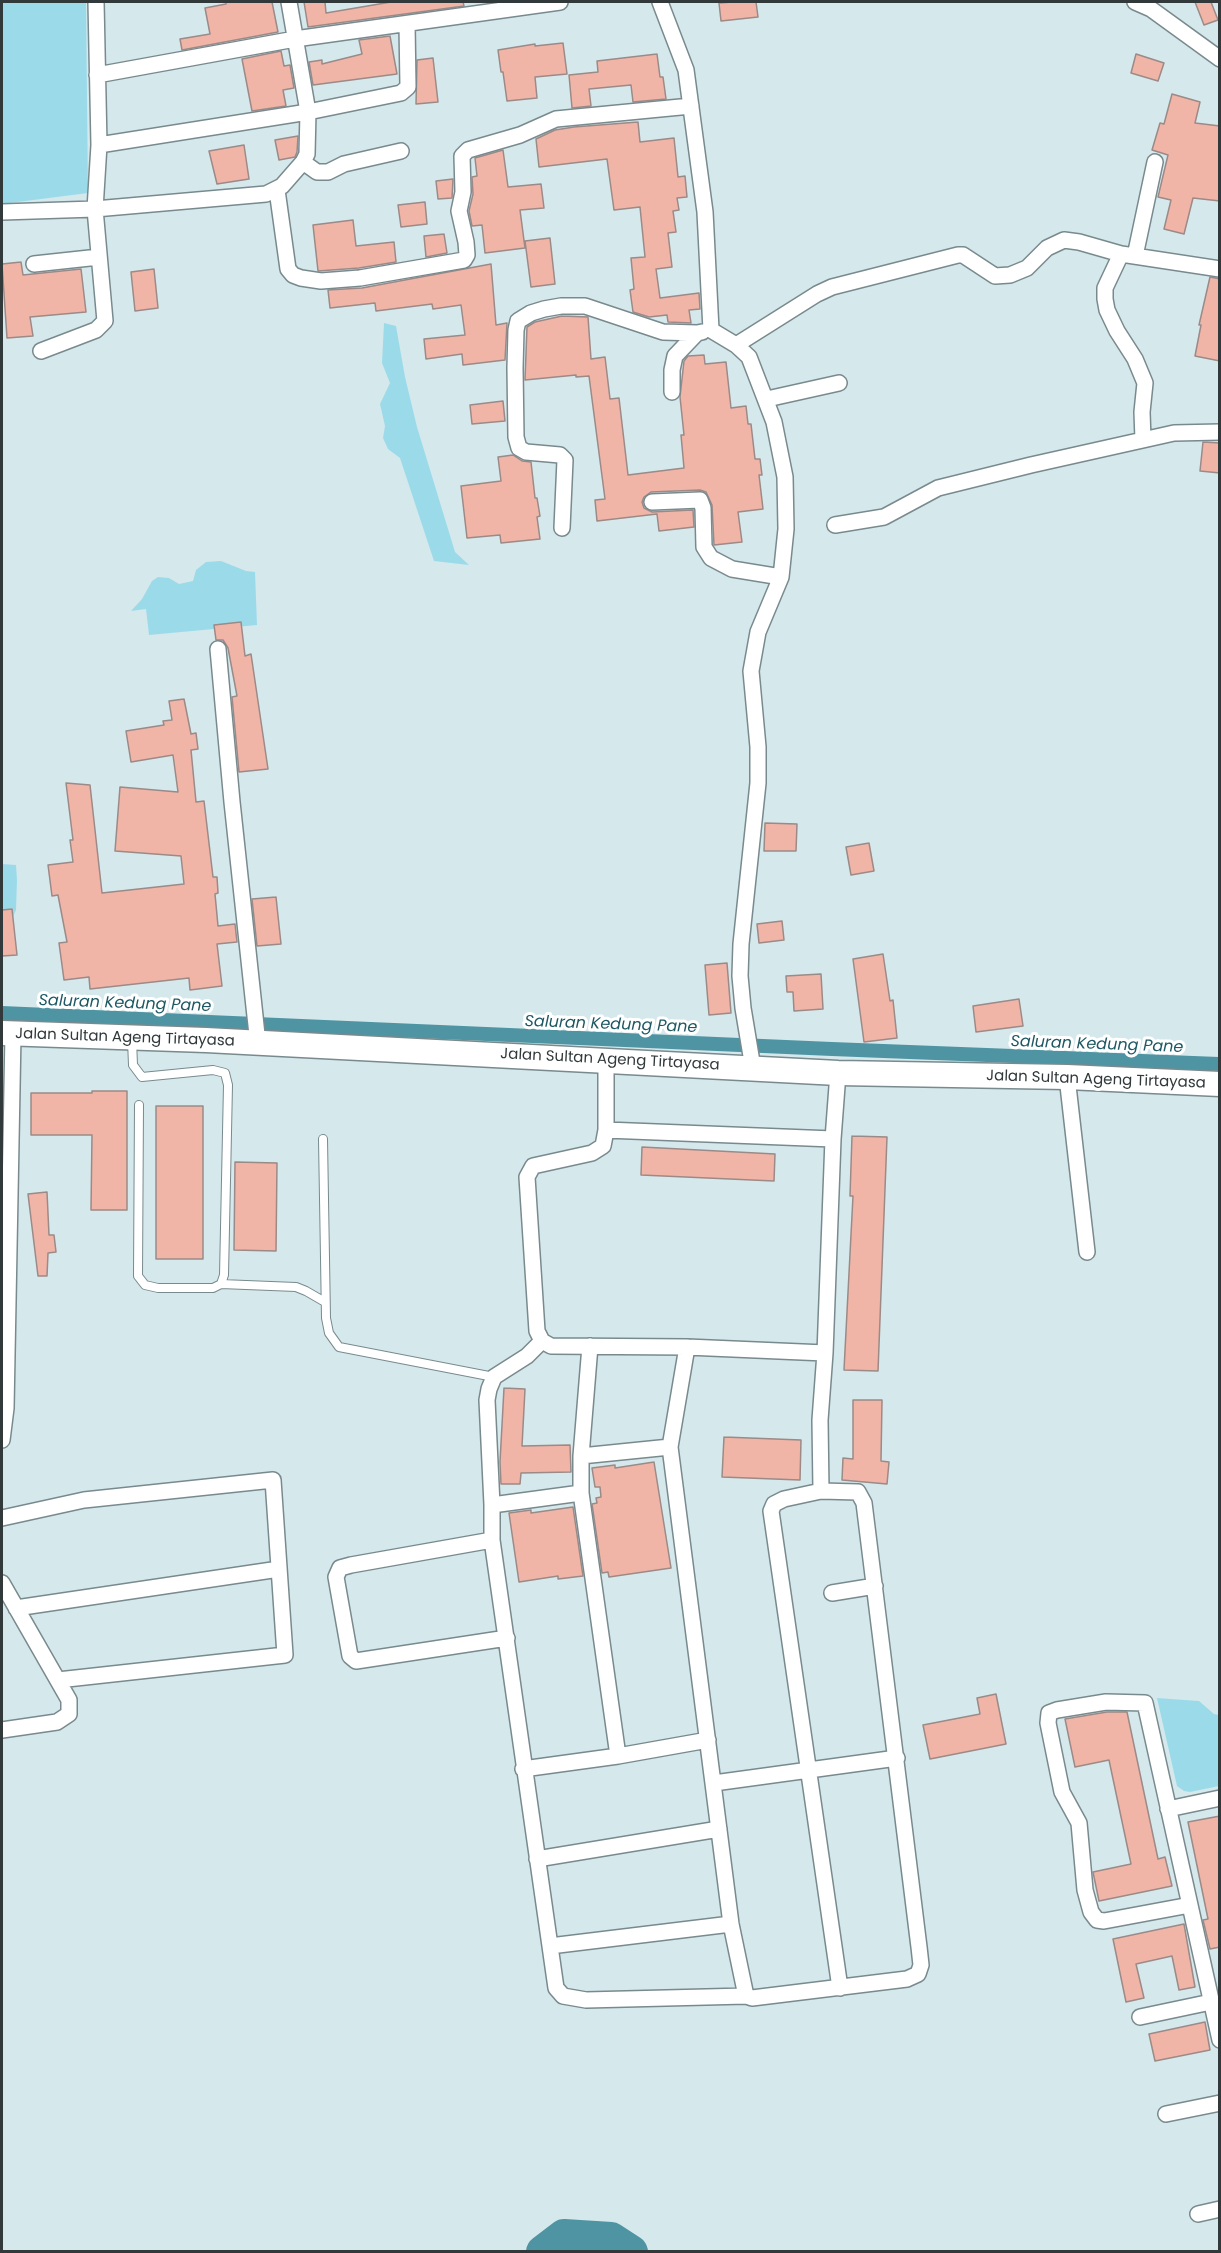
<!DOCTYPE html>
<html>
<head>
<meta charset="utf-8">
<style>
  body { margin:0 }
  #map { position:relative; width:1221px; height:2253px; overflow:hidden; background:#d5e8ec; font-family:Poppins,sans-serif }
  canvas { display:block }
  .frame { position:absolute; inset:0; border:3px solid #32393b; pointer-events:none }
</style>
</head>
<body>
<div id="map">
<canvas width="1221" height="2253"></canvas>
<div class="frame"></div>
</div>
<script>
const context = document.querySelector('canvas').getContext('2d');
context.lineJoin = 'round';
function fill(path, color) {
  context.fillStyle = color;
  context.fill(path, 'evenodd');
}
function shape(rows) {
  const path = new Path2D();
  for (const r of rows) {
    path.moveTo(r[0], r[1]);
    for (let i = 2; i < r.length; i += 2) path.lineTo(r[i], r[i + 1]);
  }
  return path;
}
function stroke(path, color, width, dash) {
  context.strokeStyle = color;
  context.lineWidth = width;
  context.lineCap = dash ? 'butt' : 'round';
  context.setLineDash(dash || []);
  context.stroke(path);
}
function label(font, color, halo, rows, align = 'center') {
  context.font = font + ' Poppins,sans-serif';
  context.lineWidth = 6;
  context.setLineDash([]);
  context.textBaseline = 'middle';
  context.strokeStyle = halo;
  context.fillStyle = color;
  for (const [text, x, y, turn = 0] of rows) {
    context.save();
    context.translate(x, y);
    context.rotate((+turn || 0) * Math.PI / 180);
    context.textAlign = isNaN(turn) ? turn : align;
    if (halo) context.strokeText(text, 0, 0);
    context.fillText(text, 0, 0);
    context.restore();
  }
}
fill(shape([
  [2,2,86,2,88,193,2,204],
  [384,323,396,326,405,377,417,427,455,552,469,565,434,561,400,458,388,449,383,438,385,426,380,404,390,383,382,363],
  [221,561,246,571,255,572,257,625,149,635,146,609,131,611,142,599,152,581,158,577,169,578,179,584,193,581,196,570,206,562],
  [2,864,16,865,17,880,16,910,7,930,2,931],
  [1157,1698,1199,1701,1214,1714,1219,1715,1219,1786,1190,1792,1184,1791,1177,1786]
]), '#9bdbe9');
fill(shape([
  [2,1006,832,1042,1219,1057,1219,1071,832,1056,2,1020]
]), '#4f94a2');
stroke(shape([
  [543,2252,564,2236,611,2239,631,2252]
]), '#4f94a2', 34);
const building = shape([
  [226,2,272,2,278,32,182,50,180,39,210,34,205,8,226,4,226,2],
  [304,2,325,2,326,13,391,2,463,2,464,6,308,27,304,2],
  [733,2,756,2,758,17,721,21,719,3,733,2],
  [1195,2,1211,2,1218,20,1204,25,1195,2],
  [390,36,397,74,313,85,309,62,322,60,322,64,362,54,359,40,390,36],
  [563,43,567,74,535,77,537,98,507,101,503,72,501,72,498,50,535,44,535,46,563,43],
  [281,51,284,66,290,65,294,88,283,90,286,106,252,111,242,59,281,51],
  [657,54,660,77,663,77,666,99,633,102,631,85,589,89,591,106,572,108,569,75,598,72,597,61,657,54],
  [1136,54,1164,63,1158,81,1131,73,1136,54],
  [433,58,438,102,416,104,417,60,433,58],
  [1172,94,1200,102,1195,123,1220,126,1220,201,1193,198,1184,234,1164,229,1171,200,1158,197,1168,155,1152,150,1160,123,1164,124,1172,94],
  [638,122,640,142,674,138,678,177,685,176,687,197,677,198,679,210,673,211,676,232,668,233,672,267,656,269,660,298,699,293,700,309,689,310,691,323,668,322,667,315,649,317,633,312,630,290,634,289,631,258,645,257,640,207,614,210,607,159,539,167,536,139,555,130,574,127,638,122],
  [298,136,297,152,295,157,279,160,275,140,298,136],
  [244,145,249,179,217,184,209,151,244,145],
  [503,150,508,187,541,184,544,208,520,210,525,248,485,253,482,225,472,226,469,211,473,194,472,177,477,176,475,158,503,150],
  [453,179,452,198,438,199,436,181,453,179],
  [425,202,427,224,401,227,398,205,425,202],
  [353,220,356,246,394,242,396,262,359,268,318,271,313,225,353,220],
  [444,234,447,253,426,257,424,236,444,234],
  [550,238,555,284,531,287,525,241,550,238],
  [21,262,23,275,81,269,86,312,30,317,33,336,7,338,2,264,21,262],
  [491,264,496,325,507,323,505,360,463,365,462,354,426,359,424,339,465,335,461,305,433,309,432,304,376,311,375,303,330,308,328,290,362,288,491,264],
  [154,269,158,308,135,311,131,272,154,269],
  [1210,277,1220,279,1220,361,1195,356,1201,325,1199,325,1210,277],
  [562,316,588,317,591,359,605,357,610,399,619,398,628,475,684,468,681,435,684,435,680,397,684,361,688,356,704,355,705,364,726,362,731,408,746,406,748,424,751,424,755,459,760,459,762,475,759,475,763,509,738,512,742,542,714,545,712,505,706,492,700,490,651,492,644,497,642,502,644,508,652,512,693,510,694,527,659,531,657,514,597,521,595,500,605,499,589,376,576,377,576,375,525,380,527,327,535,322,562,316],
  [503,401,505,421,472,424,470,405,503,401],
  [1203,442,1220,443,1220,473,1200,471,1203,442],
  [513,455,522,461,531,462,535,498,537,498,540,516,537,517,540,539,501,543,500,535,467,538,461,486,501,481,498,457,513,455],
  [241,622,245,656,251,654,268,769,239,772,232,697,237,696,228,648,223,640,216,640,214,625,241,622],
  [184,699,191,734,196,733,198,749,191,750,196,802,204,801,213,877,217,877,218,893,215,894,218,926,235,924,237,942,217,944,222,986,190,990,189,978,90,989,89,977,64,980,59,943,67,942,58,895,52,896,48,865,73,862,70,840,73,840,66,783,90,785,102,893,184,884,181,856,115,851,120,787,178,792,173,755,131,762,126,731,164,725,163,721,172,720,169,701,184,699],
  [765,823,797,824,796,851,764,851,765,823],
  [869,843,874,871,851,875,846,847,869,843],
  [276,897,281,944,257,946,252,899,276,897],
  [12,909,17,955,2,956,2,910,12,909],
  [782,921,784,940,759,943,757,924,782,921],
  [883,954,890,1001,893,1000,897,1038,864,1042,853,959,883,954],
  [727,963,731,1013,709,1015,705,965,727,963],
  [821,974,823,1009,794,1011,793,992,787,992,786,976,821,974],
  [1019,999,1023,1026,976,1032,973,1006,1019,999],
  [92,1091,127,1091,127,1210,91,1210,92,1135,31,1135,31,1093,92,1093,92,1091],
  [156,1106,203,1106,203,1259,156,1259,156,1106],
  [852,1136,887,1137,878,1371,844,1370,853,1196,850,1196,852,1136],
  [642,1147,775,1154,774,1181,641,1175,642,1147],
  [235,1162,277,1163,276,1251,234,1250,235,1162],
  [47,1192,49,1235,54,1235,56,1252,48,1253,47,1276,38,1276,28,1194,47,1192],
  [504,1388,525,1389,522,1446,570,1445,571,1472,521,1473,520,1484,501,1484,500,1462,504,1388],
  [853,1400,882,1400,881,1461,889,1462,887,1484,842,1480,843,1458,853,1459,853,1400],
  [724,1437,801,1440,800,1480,722,1477,724,1437],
  [654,1462,671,1568,609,1577,608,1572,602,1573,592,1504,597,1503,596,1498,601,1497,600,1487,595,1487,592,1468,615,1465,615,1468,654,1462],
  [573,1507,583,1576,558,1579,558,1576,519,1582,509,1513,531,1510,531,1513,573,1507],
  [996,1694,1006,1744,930,1759,923,1725,980,1714,977,1698,996,1694],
  [1107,1712,1127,1712,1158,1859,1165,1857,1172,1886,1099,1901,1093,1872,1131,1864,1109,1760,1075,1767,1065,1719,1107,1712],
  [1220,1816,1220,1947,1210,1949,1203,1920,1208,1919,1188,1822,1220,1816],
  [1184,1924,1195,1987,1179,1990,1172,1956,1136,1964,1144,1998,1126,2002,1113,1939,1184,1924],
  [1205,2022,1210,2050,1155,2061,1149,2034,1205,2022]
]);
fill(building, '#f1b5a8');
stroke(building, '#9b8a87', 1.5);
const service = shape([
  [132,1040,133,1065,142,1077,213,1070,225,1073,228,1085,224,1275,221,1284,213,1288,158,1288,145,1285,138,1276,139,1105],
  [323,1139,326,1318,329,1333,339,1347,494,1377],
  [221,1284,296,1287,306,1291,325,1302]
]);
const minor = shape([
  [660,2,686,70,705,212,711,330,736,345,749,357,774,422,785,477,786,529,781,577,758,632,751,671,758,747,758,783,741,944,740,976,743,1008,753,1068],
  [1135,2,1151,9,1220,59],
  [97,75,295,39,560,2],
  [99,145,308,112,401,93,408,87,407,24],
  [303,162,317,172,328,172,344,164,401,151],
  [277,190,288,269,293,275,301,278,321,281,360,278,464,260,467,255,466,242,459,211,463,192,462,156,468,150,520,135,556,119,691,106],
  [2,212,95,209,99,145,96,2],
  [1121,254,1105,288,1105,299,1107,310,1117,331,1135,359,1145,383,1142,412,1143,440],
  [1135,256,1155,162],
  [34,264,99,257],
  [736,345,817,294,832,287,958,255,963,255,995,276,1010,275,1027,268,1047,248,1064,240,1079,242,1121,254,1220,269],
  [41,351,96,330,105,321,95,209,266,194,282,186,303,162,307,154,308,112,289,2],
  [672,392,672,370,675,356,697,333,702,332],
  [767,399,839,383],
  [652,502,700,500,703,508,704,547,711,558,732,569,781,577],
  [835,525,884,517,938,488,1031,465,1174,433,1220,432],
  [562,528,565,460,560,455,526,452,519,448,516,437,515,368,516,330,518,321,531,313,544,309,561,306,585,306,663,332,697,333],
  [218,649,232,802,258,1044],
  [606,1060,606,1130,603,1146,592,1153,533,1166,527,1177,537,1331,542,1341,551,1346,687,1347,825,1353],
  [1067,1077,1087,1252],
  [606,1130,833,1139],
  [687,1347,670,1447,731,1924,746,1996],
  [2,1440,6,1408,13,1034],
  [670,1447,581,1456,581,1493,618,1756,708,1740],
  [581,1456,590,1346],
  [821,1491,784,1499,774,1504,771,1511,840,1988],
  [581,1493,492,1505,492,1540,556,1988,563,1996,586,2000,746,1996,752,1998,907,1979,918,1974,921,1965,919,1947,864,1503,858,1492,821,1491,820,1420,825,1353,833,1139,838,1073],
  [492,1505,487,1400,489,1389,494,1377,527,1356,542,1341],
  [2,1518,84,1500,273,1480,285,1655,58,1680],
  [492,1540,351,1565,340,1568,336,1577,350,1656,356,1661,507,1638],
  [2,1583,69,1700,69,1714,57,1722,2,1730],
  [832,1593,875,1586],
  [16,1608,279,1569],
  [523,1769,618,1756],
  [714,1783,897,1758],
  [1168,1809,1220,1798],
  [537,1859,719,1829],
  [1190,1905,1104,1921,1097,1920,1091,1912,1085,1890,1079,1823,1062,1792,1048,1723,1049,1713,1057,1710,1106,1702,1145,1703,1220,2040],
  [550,1946,731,1924],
  [1140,2017,1211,2002],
  [1166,2114,1220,2103],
  [1198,2214,1220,2209]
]);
const primary = shape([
  [2,1033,206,1040,838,1073,1067,1077,1220,1084]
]);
stroke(service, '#798a8e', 10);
stroke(minor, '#798a8e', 18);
stroke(primary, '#798a8e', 27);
stroke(service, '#fff', 8);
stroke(minor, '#fff', 15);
stroke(primary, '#fff', 24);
label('15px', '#32393b', '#fff', [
  ["Jalan Sultan Ageng Tirtayasa",125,1038,2],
  ["Jalan Sultan Ageng Tirtayasa",610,1060,3],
  ["Jalan Sultan Ageng Tirtayasa",1096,1080,2]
]);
label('italic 16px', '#1d5863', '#fff', [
  ["Saluran Kedung Pane",125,1004,2],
  ["Saluran Kedung Pane",611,1025,2],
  ["Saluran Kedung Pane",1097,1045,2]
]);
</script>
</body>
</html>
